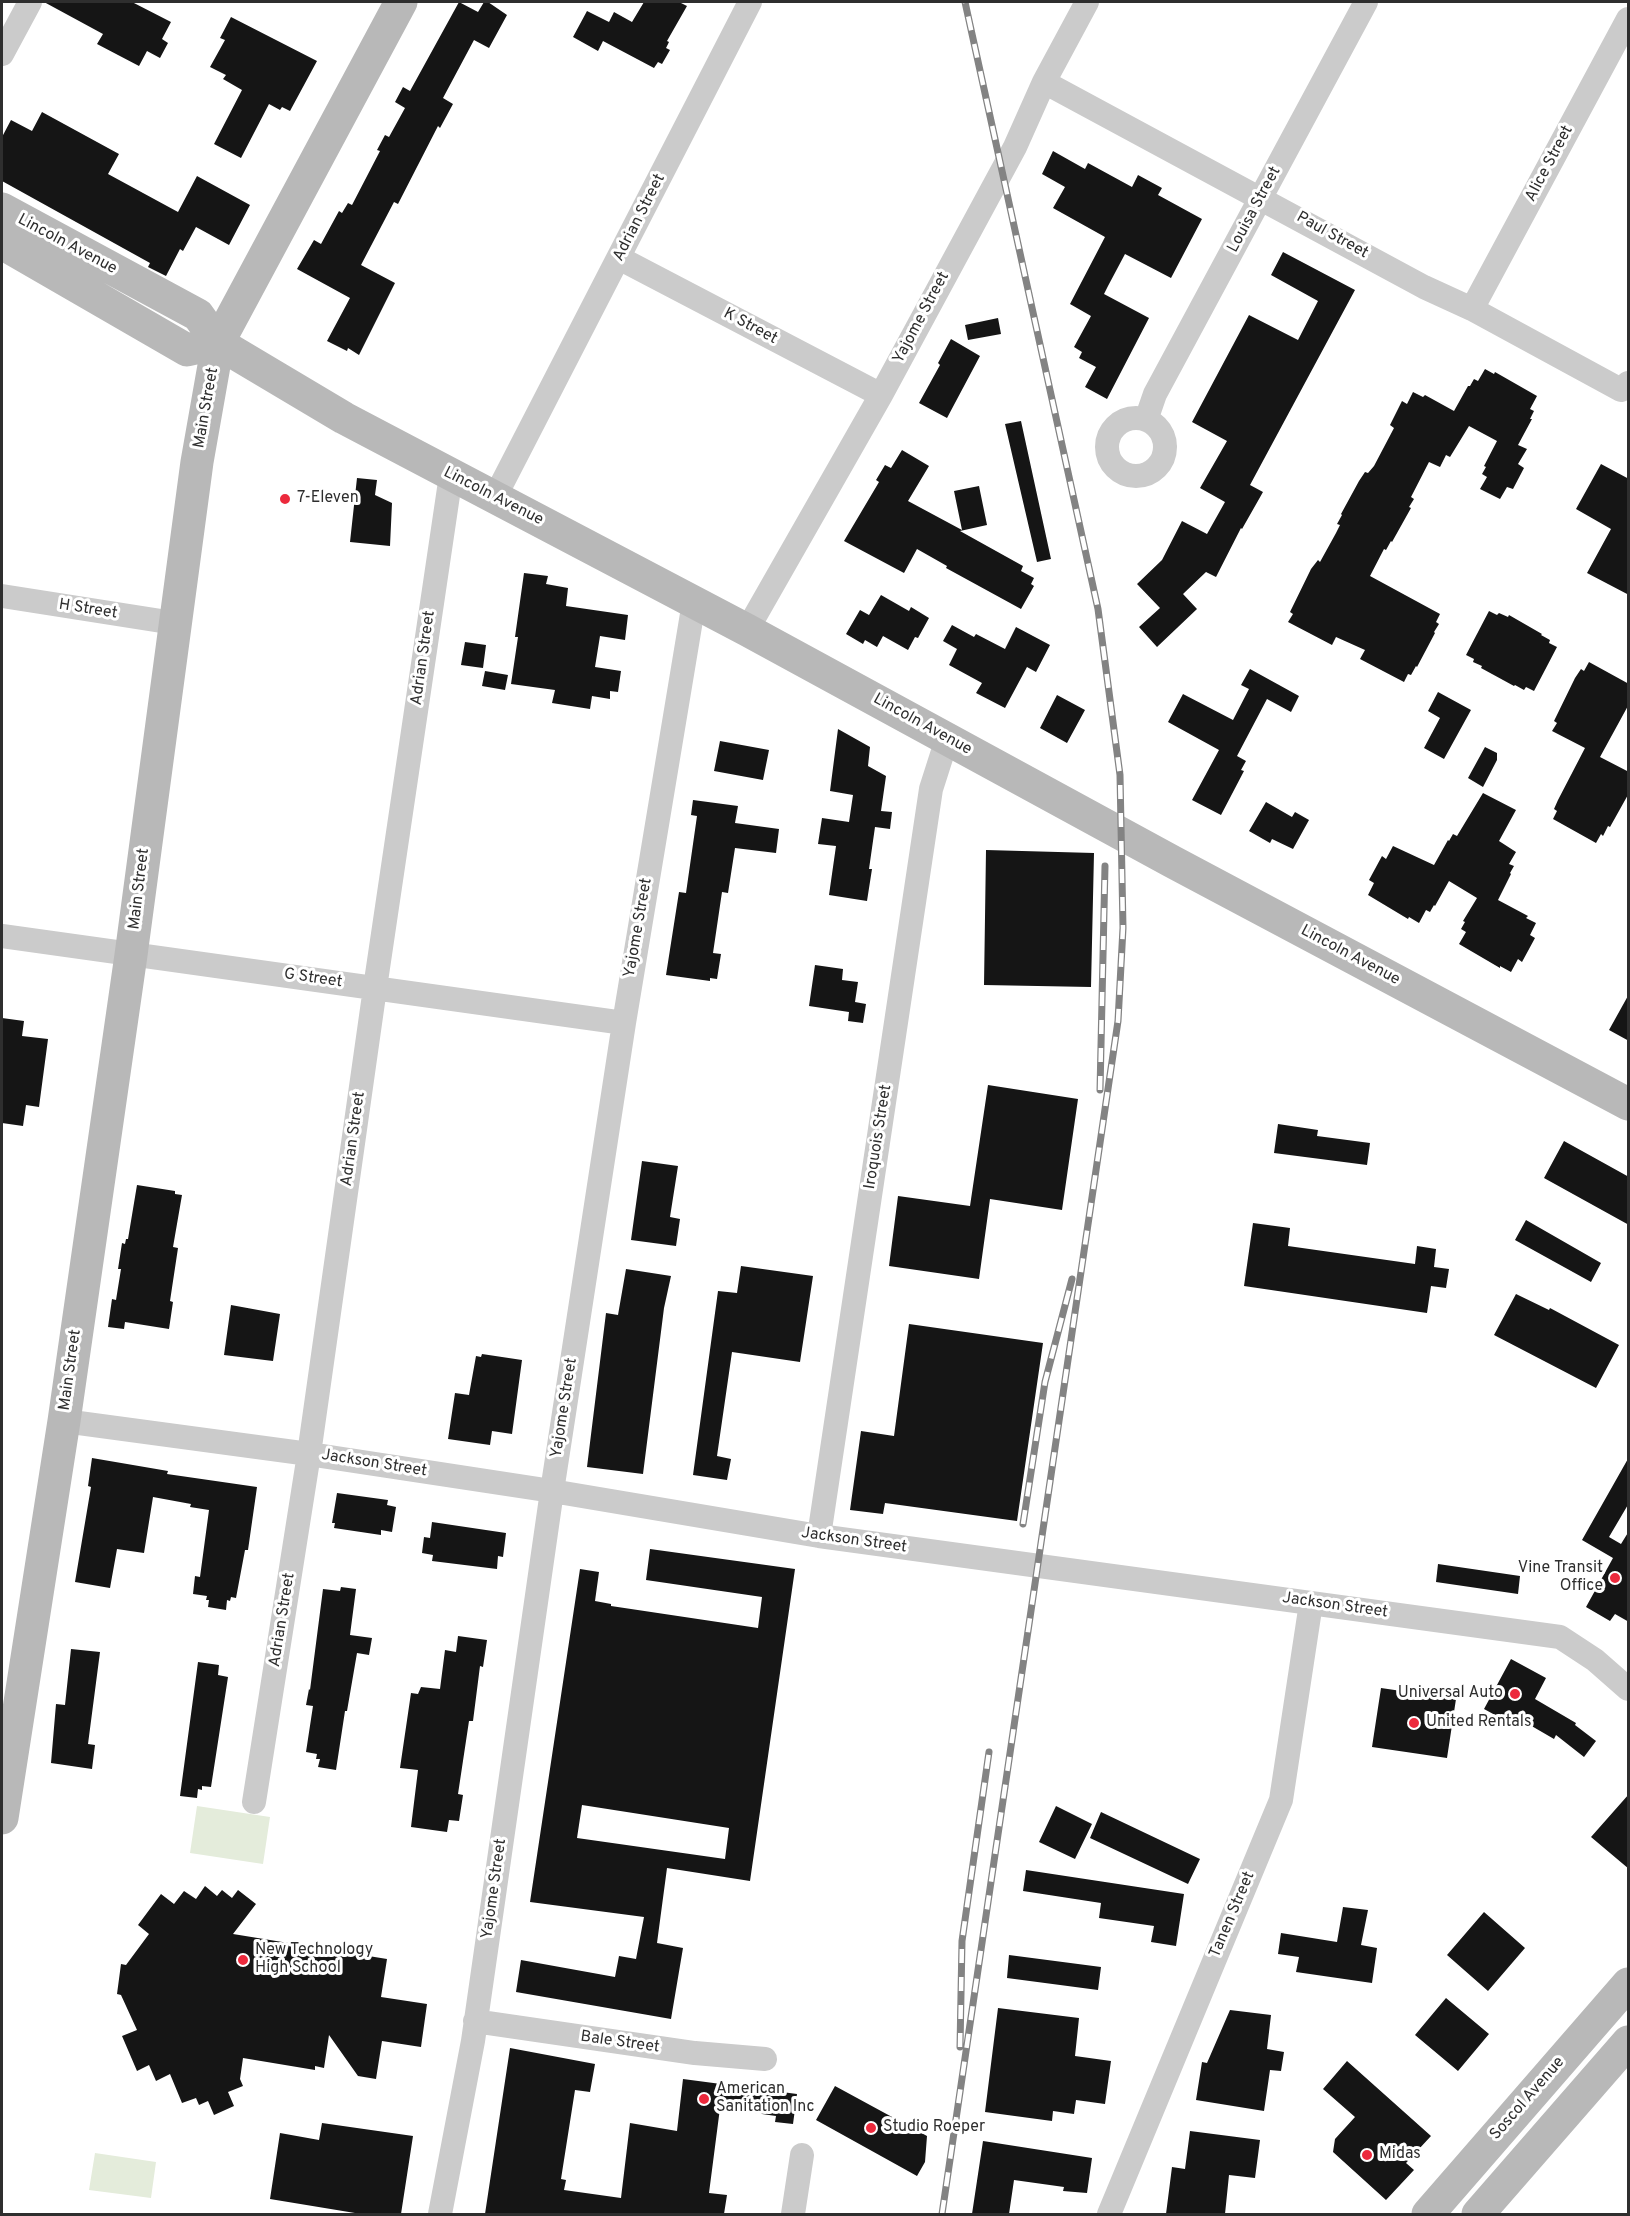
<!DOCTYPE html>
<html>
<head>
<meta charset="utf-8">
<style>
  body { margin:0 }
  #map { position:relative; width:1630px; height:2216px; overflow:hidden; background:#fff; font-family:Overpass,sans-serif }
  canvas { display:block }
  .frame { position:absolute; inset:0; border:3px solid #2e2e2e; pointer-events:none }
</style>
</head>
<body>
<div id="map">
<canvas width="1630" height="2216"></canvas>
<div class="frame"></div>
</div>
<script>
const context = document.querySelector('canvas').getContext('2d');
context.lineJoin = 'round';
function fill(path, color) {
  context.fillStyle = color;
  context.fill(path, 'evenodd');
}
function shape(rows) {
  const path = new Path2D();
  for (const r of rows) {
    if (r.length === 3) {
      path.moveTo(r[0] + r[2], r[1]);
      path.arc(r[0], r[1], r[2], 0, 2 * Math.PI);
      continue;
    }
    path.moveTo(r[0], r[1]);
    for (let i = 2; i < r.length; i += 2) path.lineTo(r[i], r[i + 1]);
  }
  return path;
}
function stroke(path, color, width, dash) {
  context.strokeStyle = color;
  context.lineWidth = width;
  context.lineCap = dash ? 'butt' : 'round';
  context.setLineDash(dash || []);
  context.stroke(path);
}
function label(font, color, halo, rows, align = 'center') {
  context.font = font + ' Overpass,sans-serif';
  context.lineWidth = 6;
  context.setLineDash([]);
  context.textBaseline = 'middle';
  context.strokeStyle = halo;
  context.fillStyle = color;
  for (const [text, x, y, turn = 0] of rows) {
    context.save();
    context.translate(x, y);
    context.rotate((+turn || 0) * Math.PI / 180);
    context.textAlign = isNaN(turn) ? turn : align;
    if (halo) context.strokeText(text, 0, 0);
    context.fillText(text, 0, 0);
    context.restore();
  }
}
fill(shape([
  [197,1806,270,1817,263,1864,190,1853],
  [95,2153,156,2162,151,2198,89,2190]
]), '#e4ecdb');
fill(shape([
  [44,2,132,2,171,22,162,39,168,43,160,58,147,51,139,66,97,44,103,34],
  [459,2,478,12,484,2,488,2,507,15,489,48,474,40,443,98,453,104,440,128,438,126,398,204,394,202,361,265,395,283,359,355,348,348,347,351,327,341,350,298,297,269,314,240,321,244,339,211,342,213,348,203,352,205,380,151,377,150,385,135,389,137,405,108,395,102,403,87,410,91],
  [644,2,679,2,687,6,667,41,669,42,666,48,670,50,662,64,658,62,654,68,603,41,598,51,573,37,587,11,609,22,614,12,632,22],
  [231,17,317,61,290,111,282,107,280,110,269,104,241,158,214,144,242,90,223,79,226,75,210,67,225,40,220,38],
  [42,112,119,154,108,174,178,212,197,176,250,205,229,245,196,227,183,251,180,249,166,276,148,267,150,263,2,181,2,137,11,120,32,131],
  [1053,151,1085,169,1088,163,1132,187,1138,175,1162,188,1158,195,1202,219,1171,278,1125,254,1108,286,1104,294,1149,318,1107,399,1085,387,1096,367,1079,358,1082,352,1074,347,1091,316,1070,304,1105,237,1053,208,1065,187,1042,174],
  [1283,252,1355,290,1250,485,1263,492,1242,529,1241,528,1216,577,1206,572,1183,594,1197,609,1157,647,1139,627,1160,608,1137,584,1162,560,1182,521,1207,534,1225,502,1200,488,1227,441,1192,422,1249,315,1298,340,1318,301,1271,275],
  [998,318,1001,334,968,340,965,325],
  [951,339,980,356,947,418,919,403,940,365,938,363],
  [1485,369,1494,374,1495,372,1537,396,1530,409,1534,411,1530,419,1532,419,1518,445,1527,449,1518,464,1524,468,1513,489,1507,487,1500,499,1480,489,1487,477,1482,474,1486,467,1484,466,1497,441,1469,426,1450,457,1446,455,1440,467,1429,462,1411,497,1414,499,1409,507,1411,508,1392,542,1391,541,1386,550,1384,549,1370,576,1440,614,1436,622,1439,624,1434,632,1435,633,1417,667,1416,666,1411,675,1408,674,1404,682,1360,659,1365,650,1336,637,1332,645,1288,622,1293,614,1290,612,1311,569,1318,560,1320,562,1336,533,1340,525,1337,524,1342,515,1341,514,1359,481,1365,472,1368,473,1374,466,1394,428,1390,425,1402,401,1407,404,1413,392,1423,397,1425,395,1454,411,1468,386,1470,386,1474,379,1478,381],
  [1021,421,1051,559,1037,562,1005,424],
  [902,450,929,466,908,501,962,530,954,491,979,486,987,525,960,531,1023,566,1021,571,1034,578,1031,584,1034,586,1021,609,946,568,947,566,917,549,904,573,844,541,879,482,876,480,885,465,891,468],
  [1601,464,1629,479,1629,595,1587,573,1611,529,1576,509],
  [357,478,377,480,375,495,392,503,390,546,350,542],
  [524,573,548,576,546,584,568,588,566,606,628,615,625,640,600,636,595,667,621,671,618,692,610,691,610,699,592,696,590,709,552,703,555,690,511,684,518,637,515,637],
  [881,595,909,611,911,607,929,618,918,638,915,637,908,650,883,636,877,647,865,640,863,644,846,634,860,610,869,615],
  [1489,611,1497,615,1499,613,1508,617,1509,615,1542,634,1541,635,1550,640,1549,643,1557,647,1534,691,1526,687,1524,690,1515,685,1514,686,1481,668,1482,666,1473,662,1474,659,1466,655],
  [952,625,974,637,976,634,1005,649,1016,627,1050,645,1036,672,1027,667,1005,708,976,693,982,683,949,665,957,649,943,641],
  [465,642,486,645,483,668,461,665],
  [1589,662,1629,684,1629,704,1600,757,1629,772,1629,793,1610,827,1608,826,1603,836,1601,834,1596,843,1553,819,1557,811,1554,809,1558,800,1585,748,1552,731,1557,723,1554,721,1575,678,1581,669,1584,671],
  [1250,669,1299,696,1291,712,1267,699,1237,756,1246,761,1241,770,1244,771,1221,815,1192,800,1219,750,1168,722,1183,694,1233,720,1249,689,1241,685],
  [485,671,508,675,505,690,482,686],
  [1438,692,1471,710,1444,759,1424,748,1440,718,1428,711],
  [1057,695,1085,710,1067,743,1040,728],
  [838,729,870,747,868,766,886,776,881,811,892,812,890,829,875,827,869,869,872,869,867,901,829,895,836,846,818,844,822,818,849,822,853,795,830,791],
  [720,741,769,750,763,780,714,771],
  [1485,747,1497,753,1497,760,1483,787,1468,778],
  [1483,793,1516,810,1499,841,1516,852,1509,864,1514,866,1510,873,1511,874,1498,900,1528,916,1526,918,1536,923,1530,935,1535,938,1522,962,1518,959,1511,972,1500,966,1500,968,1459,944,1466,932,1461,929,1465,922,1463,921,1477,898,1449,881,1435,906,1434,905,1430,912,1426,910,1419,923,1409,917,1408,919,1368,895,1374,883,1369,880,1382,856,1386,859,1393,846,1434,865,1448,840,1449,841,1453,834,1457,836],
  [693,800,738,806,735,823,779,829,776,853,735,848,728,893,722,892,713,953,721,954,717,979,710,978,710,981,666,975,679,892,686,893,697,816,691,815],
  [1266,802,1292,817,1295,812,1309,820,1293,849,1272,839,1270,843,1249,831],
  [986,850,1094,853,1091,987,984,985],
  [815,965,843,969,842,980,858,982,855,1002,866,1004,863,1023,848,1021,849,1012,809,1006],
  [1629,994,1629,1041,1609,1030],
  [2,1018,24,1021,22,1036,48,1039,39,1107,26,1105,23,1126,2,1123],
  [988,1085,1078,1099,1062,1210,990,1199,979,1279,889,1266,898,1196,970,1206],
  [1278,1124,1318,1130,1317,1136,1370,1143,1367,1165,1274,1153],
  [1564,1141,1629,1177,1629,1225,1544,1178],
  [642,1161,678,1166,670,1217,680,1219,676,1246,631,1240],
  [137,1185,175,1191,175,1194,182,1195,173,1247,178,1248,170,1301,173,1302,169,1329,125,1322,124,1329,108,1327,112,1299,116,1300,121,1269,118,1269,122,1243,125,1244,126,1239,128,1239],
  [1526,1220,1601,1263,1591,1282,1515,1240],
  [1253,1223,1290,1228,1288,1246,1415,1264,1417,1246,1436,1249,1434,1267,1449,1269,1446,1288,1431,1286,1427,1313,1244,1286],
  [741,1266,813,1276,800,1362,732,1352,717,1456,731,1459,727,1480,693,1475,718,1291,737,1293],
  [626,1269,671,1276,664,1308,643,1474,587,1467,606,1313,618,1315],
  [1516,1294,1549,1310,1550,1308,1619,1345,1596,1388,1494,1335],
  [231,1305,280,1314,273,1361,224,1355],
  [909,1324,1043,1343,1017,1521,885,1503,883,1514,850,1510,861,1431,894,1436],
  [482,1354,522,1360,512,1434,492,1431,490,1445,448,1439,455,1393,469,1395,476,1356,481,1357],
  [1629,1457,1629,1503,1609,1537,1621,1544,1629,1531,1629,1622,1615,1614,1610,1621,1586,1607,1613,1558,1582,1540],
  [92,1458,168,1471,167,1474,257,1487,248,1550,245,1550,236,1598,231,1597,230,1601,227,1600,226,1610,208,1607,209,1600,206,1600,207,1596,193,1594,195,1576,200,1577,209,1510,190,1507,191,1504,153,1497,144,1553,117,1549,110,1588,75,1582,91,1487,88,1486],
  [337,1493,388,1500,387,1505,396,1507,392,1532,381,1530,381,1535,334,1528,335,1523,332,1523],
  [432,1522,506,1533,503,1557,498,1556,497,1569,432,1561,433,1555,422,1553,424,1537,430,1538],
  [650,1549,795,1569,750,1881,667,1868,657,1943,683,1948,671,2019,516,1992,521,1960,615,1977,619,1956,636,1959,644,1917,530,1902,580,1569,599,1572,595,1601,611,1604,611,1606,758,1628,762,1597,646,1580],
  [582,1805,729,1828,725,1859,577,1838],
  [1438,1564,1520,1576,1518,1594,1436,1582],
  [341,1587,356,1589,350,1635,372,1638,369,1655,357,1653,347,1711,345,1711,336,1770,318,1767,320,1759,316,1759,317,1754,306,1752,313,1706,306,1705,309,1689,310,1690,323,1589,340,1591],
  [458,1636,487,1640,483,1667,480,1666,473,1721,469,1721,458,1794,463,1795,459,1821,449,1820,447,1832,411,1827,418,1770,400,1768,411,1693,418,1694,421,1687,440,1689,445,1650,456,1652],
  [71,1649,100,1652,88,1744,95,1745,92,1769,51,1763,56,1704,65,1705],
  [1511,1659,1546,1678,1535,1699,1576,1723,1575,1725,1596,1741,1584,1757,1556,1735,1554,1739,1523,1721,1519,1728,1484,1709],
  [198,1662,219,1665,218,1675,228,1677,211,1787,202,1786,202,1790,198,1789,197,1798,180,1796],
  [1381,1688,1456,1699,1447,1758,1372,1747],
  [1629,1794,1629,1869,1591,1837],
  [1056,1806,1092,1824,1075,1859,1039,1842],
  [1101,1812,1200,1859,1188,1884,1090,1838],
  [1026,1870,1184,1894,1176,1946,1151,1942,1154,1926,1099,1918,1101,1903,1023,1891],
  [205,1886,217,1896,222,1890,232,1898,238,1890,256,1904,233,1934,387,1959,381,1997,427,2004,421,2047,382,2041,376,2079,358,2076,329,2035,324,2068,315,2066,315,2070,243,2058,240,2079,243,2086,228,2092,234,2106,214,2115,208,2101,199,2105,196,2098,182,2103,170,2074,156,2081,149,2065,137,2071,122,2036,137,2030,121,1995,117,1994,121,1964,126,1965,149,1934,138,1925,161,1894,174,1904,184,1891,196,1899],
  [1343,1907,1368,1910,1361,1945,1377,1948,1372,1983,1296,1972,1299,1957,1278,1954,1281,1933,1337,1942],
  [1484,1912,1525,1948,1488,1991,1447,1955],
  [1009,1955,1101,1967,1098,1990,1007,1978],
  [1446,1998,1489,2034,1458,2071,1415,2035],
  [998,2008,1079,2018,1075,2056,1111,2061,1105,2104,1076,2100,1074,2114,1053,2111,1052,2121,985,2112],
  [1230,2010,1271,2015,1267,2049,1284,2052,1281,2071,1270,2070,1264,2111,1196,2100,1202,2062,1207,2063],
  [510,2048,595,2064,590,2092,575,2090,561,2179,566,2180,564,2190,621,2198,630,2123,677,2131,683,2079,797,2094,793,2124,775,2122,776,2116,720,2108,709,2193,727,2195,724,2214,485,2214],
  [1347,2061,1431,2136,1406,2163,1414,2170,1386,2200,1333,2152,1335,2139,1355,2117,1323,2089],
  [835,2086,927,2136,925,2162,917,2176,816,2120],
  [322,2123,413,2136,401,2214,361,2214,270,2199,280,2133,319,2140],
  [1190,2131,1260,2140,1255,2178,1229,2175,1225,2214,1166,2214,1172,2167,1185,2169],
  [983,2141,1092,2158,1087,2193,1063,2191,1064,2187,1014,2180,1009,2214,972,2214]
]), '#151515');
stroke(shape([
  [2,54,30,2],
  [1044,82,1424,287,1472,309,1621,390,1628,383],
  [619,258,881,395],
  [1472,309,1628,19],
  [1136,447,29],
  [1146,420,1155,394,1366,2],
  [495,497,750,2],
  [2,596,174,623],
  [747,630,881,395,1015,147,1044,82,1087,2],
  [2,936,624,1023],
  [64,1421,309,1454,552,1491,819,1536,1560,1637,1595,1660,1628,1689],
  [819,1536,931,789,947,739],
  [254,1802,309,1454,375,988,451,475],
  [475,2021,695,2053,765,2059],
  [440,2214,473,2041,552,1491,624,1023,694,602],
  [793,2214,802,2155],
  [1109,2214,1281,1800,1311,1603]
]), '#cbcbcb', 24);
stroke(shape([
  [2,209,198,315,218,343,344,418,747,630,1173,862,1628,1104],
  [2,243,187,350,218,343],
  [2,1818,64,1421,131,955,197,462,218,343,401,2],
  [1428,2214,1628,1984],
  [1478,2214,1628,2042]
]), '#b8b8b8', 33);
const rail = shape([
  [1100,1090,1105,866],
  [1023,1524,1045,1382,1072,1279],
  [960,2047,962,1941,989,1752],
  [942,2214,1118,1021,1123,928,1120,775,1098,609,965,2]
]);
stroke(rail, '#838383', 7);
stroke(rail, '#fff', 4.5, [14]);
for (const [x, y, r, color] of [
  [285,499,6,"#ec293c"],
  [1615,1578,6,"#ec293c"],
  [1515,1694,6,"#ec293c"],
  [1414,1723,6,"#ec293c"],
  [243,1960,6,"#ec293c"],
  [704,2099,6,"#ec293c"],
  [871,2128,6,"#ec293c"],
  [1367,2155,6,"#ec293c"]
]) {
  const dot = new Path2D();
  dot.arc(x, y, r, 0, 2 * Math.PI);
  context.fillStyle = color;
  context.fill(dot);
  stroke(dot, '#fff', 2);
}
label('16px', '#2e2e2e', '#fff', [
  ["Alice Street",1550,164,-62],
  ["Louisa Street",1255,210,-62],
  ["Adrian Street",640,218,-63],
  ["Paul Street",1332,236,29],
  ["Lincoln Avenue",67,245,28],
  ["Yajome Street",922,318,-62],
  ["K Street",750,327,28],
  ["Main Street",207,408,-80],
  ["Lincoln Avenue",493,497,27],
  ["H Street",88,610,9],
  ["Adrian Street",424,658,-82],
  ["Lincoln Avenue",922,725,29],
  ["Main Street",140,889,-83],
  ["Yajome Street",639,928,-80],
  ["Lincoln Avenue",1350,956,28],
  ["G Street",313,979,8],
  ["Iroquois Street",879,1137,-81],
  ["Adrian Street",354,1139,-82],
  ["Main Street",71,1370,-82],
  ["Yajome Street",565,1408,-81],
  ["Jackson Street",374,1464,9],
  ["Jackson Street",854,1541,8],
  ["Jackson Street",1335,1606,8],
  ["Adrian Street",283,1620,-81],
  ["Yajome Street",495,1889,-82],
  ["Tanen Street",1233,1915,-67],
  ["Bale Street",620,2043,8],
  ["Soscol Avenue",1528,2099,-49]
]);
label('16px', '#2e2e2e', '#fff', [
  ["7-Eleven",297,499],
  ["Vine Transit",1603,1569,"right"],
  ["Office",1603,1587,"right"],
  ["Universal Auto",1503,1694,"right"],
  ["United Rentals",1426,1723],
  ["New Technology",255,1951],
  ["High School",255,1969],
  ["American",716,2090],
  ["Sanitation Inc",716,2108],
  ["Studio Roeper",883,2128],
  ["Midas",1379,2155]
], 'left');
</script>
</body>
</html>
